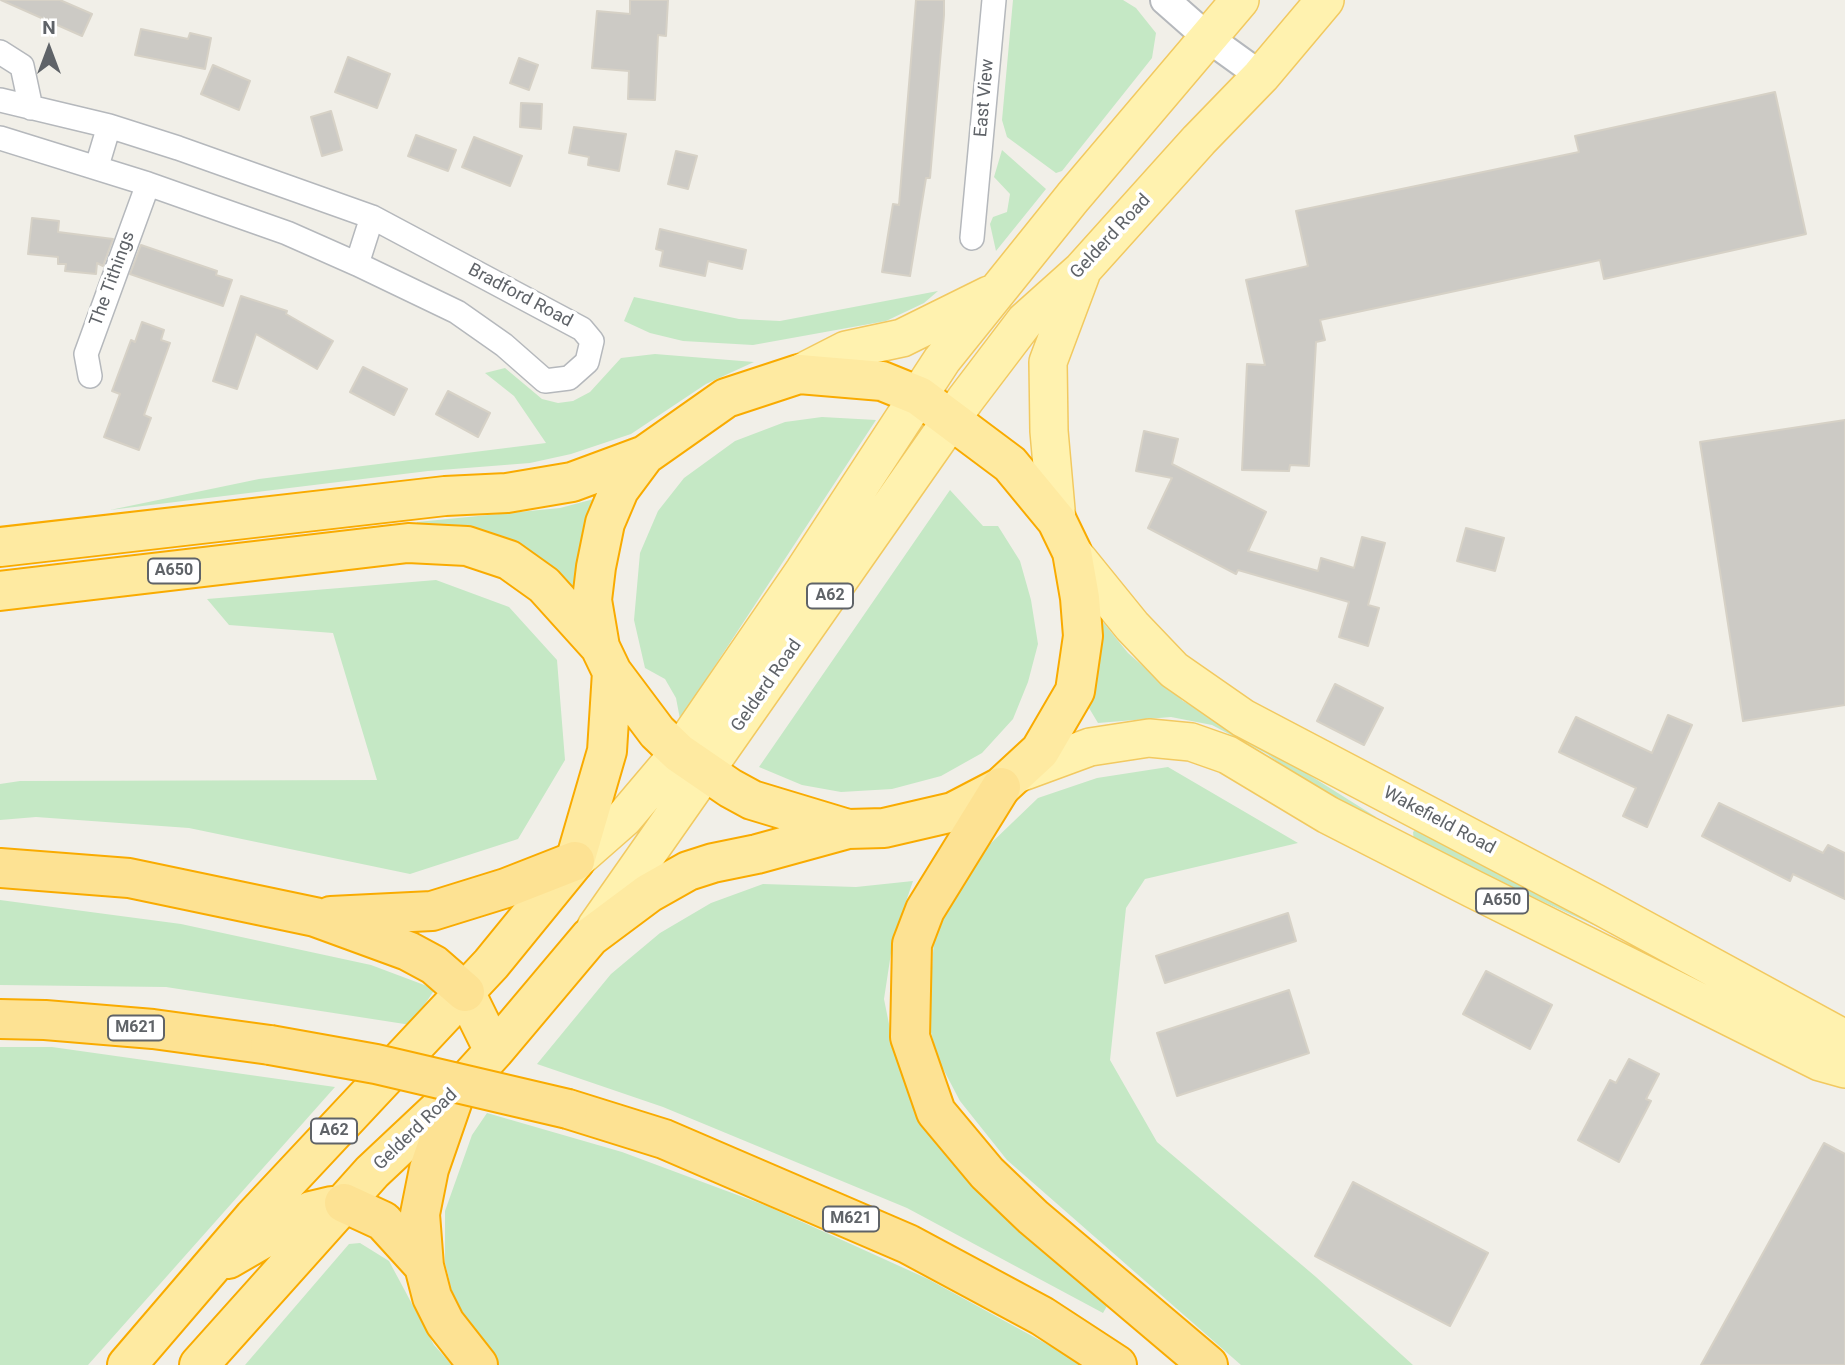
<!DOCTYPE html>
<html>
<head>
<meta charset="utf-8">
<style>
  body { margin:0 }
  #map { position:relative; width:1845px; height:1365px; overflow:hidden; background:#f1efe8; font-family:Roboto,sans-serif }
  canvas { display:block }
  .north { position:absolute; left:14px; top:14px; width:70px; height:70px; -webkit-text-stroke:5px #fff; paint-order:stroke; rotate:0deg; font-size:19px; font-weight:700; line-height:28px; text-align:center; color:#5f6368 }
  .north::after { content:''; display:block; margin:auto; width:24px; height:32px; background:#5f6368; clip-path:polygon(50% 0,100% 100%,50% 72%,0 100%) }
</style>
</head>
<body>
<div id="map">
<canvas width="1845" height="1365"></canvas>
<div class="north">N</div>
</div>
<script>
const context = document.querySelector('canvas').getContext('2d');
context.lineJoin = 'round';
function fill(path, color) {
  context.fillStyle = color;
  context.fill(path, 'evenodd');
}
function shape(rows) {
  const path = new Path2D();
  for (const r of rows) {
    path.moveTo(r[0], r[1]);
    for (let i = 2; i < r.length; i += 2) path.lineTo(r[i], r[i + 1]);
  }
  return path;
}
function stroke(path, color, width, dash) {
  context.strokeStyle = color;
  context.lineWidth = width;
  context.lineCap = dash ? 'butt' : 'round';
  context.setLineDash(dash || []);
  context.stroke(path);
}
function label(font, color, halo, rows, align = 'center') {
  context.font = font + ' Roboto,sans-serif';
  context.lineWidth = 7;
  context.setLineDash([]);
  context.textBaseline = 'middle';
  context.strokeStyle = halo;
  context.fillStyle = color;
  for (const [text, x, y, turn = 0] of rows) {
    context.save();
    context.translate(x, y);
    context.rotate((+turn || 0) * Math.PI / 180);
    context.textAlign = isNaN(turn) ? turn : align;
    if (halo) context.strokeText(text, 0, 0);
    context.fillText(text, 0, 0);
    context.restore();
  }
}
fill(shape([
  [1013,0,1123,0,1136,8,1156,33,1152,58,1062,171,1056,173,1007,137,1002,120],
  [1002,150,1046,189,996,251,990,224,993,217,1007,212,1010,194,994,177],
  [938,291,924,303,886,321,753,345,683,341,650,333,624,321,634,297,739,319,780,321],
  [655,354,754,362,706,384,631,434,571,454,530,463,428,471,110,510,259,479,546,443,514,396,485,373,505,368,542,399,558,403,573,401,590,392,621,358],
  [822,417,876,420,680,719,676,698,665,679,645,668,634,620,640,553,658,511,684,478,735,441,785,422],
  [950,490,983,526,998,526,1020,561,1031,600,1038,644,1028,682,1013,719,982,753,941,776,892,789,841,792,802,785,759,767],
  [609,495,585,602,415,529,417,522,560,508],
  [436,580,509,607,557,660,565,760,518,839,410,874,189,828,36,817,0,820,0,784,20,781,377,780,333,633,229,625,207,599],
  [1090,606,1128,653,1183,701,1279,756,1376,817,1370,821,1315,789,1267,754,1212,725,1171,717,1098,723,1083,698],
  [1168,767,1298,843,1145,879,1126,908,1110,1060,1157,1142,1316,1277,1413,1365,1241,1365,1007,1160,960,1101,939,1061,928,1022,934,940,953,892,988,846,1038,798,1097,778],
  [1420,826,1599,921,1598,927,1414,842,1413,832],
  [913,881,893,940,884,999,894,1049,916,1110,956,1160,1107,1306,1103,1313,907,1208,663,1107,537,1064,611,974,660,933,711,903,763,884,856,887],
  [0,900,181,924,371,965,435,989,411,1025,166,987,0,985],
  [0,1047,52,1047,335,1087,88,1365,0,1365],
  [487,1113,622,1152,767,1206,928,1279,1085,1365,496,1365,458,1316,445,1263,445,1211,472,1135],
  [360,1243,389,1261,434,1345,452,1365,245,1365,349,1244]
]), '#c5e8c5');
const building = shape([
  [1,0,60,0,92,14,82,36,1,0],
  [630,0,668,0,666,36,658,35,655,100,628,99,629,71,592,68,597,11,630,14,630,0],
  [916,0,944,0,944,15,930,178,926,178,910,276,882,272,893,204,899,205,916,0],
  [141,29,188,39,190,33,211,38,205,69,135,55,141,29],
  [348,57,390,74,377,108,335,92,348,57],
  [519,58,538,65,529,90,510,83,519,58],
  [213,65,250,81,239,110,201,94,213,65],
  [1775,92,1806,234,1604,279,1600,260,1320,320,1325,340,1316,342,1309,466,1290,465,1289,471,1242,470,1247,364,1265,365,1246,280,1308,266,1296,211,1579,152,1575,136,1775,92],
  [521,103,542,104,541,129,520,127,521,103],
  [331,111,342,150,322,156,311,117,331,111],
  [574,127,626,134,619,171,588,165,589,157,569,153,574,127],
  [416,135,456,150,448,171,408,156,416,135],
  [474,137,522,156,510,186,462,167,474,137],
  [676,151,697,156,688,189,668,184,676,151],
  [32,218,59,221,58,232,113,239,103,266,97,263,96,274,65,271,66,264,58,264,58,257,28,254,32,218],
  [660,229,746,250,742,269,708,261,705,276,660,266,663,251,656,249,660,229],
  [141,245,217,271,216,275,232,280,223,306,130,274,141,245],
  [241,296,287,311,286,314,333,341,317,369,256,334,237,389,213,381,241,296],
  [142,322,164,330,161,340,170,343,144,415,151,418,139,450,104,437,120,394,112,391,131,340,135,342,142,322],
  [363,367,407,389,394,415,350,392,363,367],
  [448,391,490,413,478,437,436,414,448,391],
  [1845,420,1845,705,1743,721,1700,442,1845,420],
  [1144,431,1178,439,1172,464,1266,512,1248,551,1318,571,1321,558,1354,568,1362,537,1385,543,1368,605,1379,608,1368,646,1339,637,1349,602,1238,570,1236,574,1148,528,1172,478,1136,471,1144,431],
  [1466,528,1504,538,1495,571,1457,561,1466,528],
  [1335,684,1383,708,1364,745,1317,721,1335,684],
  [1668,715,1692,725,1647,827,1623,816,1636,788,1559,752,1576,717,1652,753,1668,715],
  [1719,803,1823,853,1828,845,1845,853,1845,899,1793,874,1790,881,1702,836,1719,803],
  [1288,913,1296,941,1165,983,1156,956,1288,913],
  [1486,971,1552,1005,1530,1049,1463,1014,1486,971],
  [1289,990,1309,1053,1177,1096,1157,1033,1289,990],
  [1629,1059,1659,1074,1646,1099,1651,1101,1619,1162,1578,1140,1610,1080,1616,1083,1629,1059],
  [1824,1143,1845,1154,1845,1365,1701,1365,1824,1143],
  [1353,1182,1488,1253,1450,1326,1315,1256,1353,1182]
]);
fill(building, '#cccac5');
stroke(building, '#d6d1c6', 2);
const minor = shape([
  [0,52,22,66,31,108],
  [0,100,109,126,178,148,372,217,582,329,592,341,587,362,569,378,545,381,504,345,457,312,357,264,287,233,148,184,0,138],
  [97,166,109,126],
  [972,238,994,0],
  [357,264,372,217],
  [90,376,86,354,148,184]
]);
const tertiary = shape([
  [1165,0,1207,37,1261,76]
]);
const primary = shape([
  [799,374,846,350,902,338,989,295],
  [1057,521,1049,431,1048,362,1081,274],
  [1072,552,1132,626,1174,670,1243,718,1595,903,1845,1039],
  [1014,775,1090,747,1149,738,1191,742,1228,755,1328,815,1473,889,1820,1062,1845,1069],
  [575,861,624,818,679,753,804,571,942,360,1073,197,1240,0],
  [596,927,965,400,1025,321,1082,270,1199,140,1261,76,1325,0]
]);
const trunk = shape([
  [645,455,619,490,605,523,596,567,592,600,600,647,612,672,657,732,679,753,730,788,752,800,848,829],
  [0,547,445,496,507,493,572,482,645,455,726,398,799,374,882,381,919,396,1010,464,1057,521,1072,552,1080,598,1083,636,1075,691,1040,751,1001,787,953,812,884,828,848,829,757,854,713,863,688,871,649,893,590,937,494,1051,455,1094,372,1172,199,1365],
  [0,591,408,543,467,546,509,560,544,585,600,647],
  [465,992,494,1051],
  [228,1259,311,1211,332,1206],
  [127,1365,254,1217,491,964,575,861,607,751,612,672]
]);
const motorway = shape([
  [1001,787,925,910,912,944,910,1037,936,1112,987,1173,1033,1217,1208,1365],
  [0,868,129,878,315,917,408,951,434,965,465,992],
  [331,916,432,911,506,888,575,861],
  [0,1019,45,1020,153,1029,270,1045],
  [455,1094,429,1169,420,1214,424,1266,432,1297,445,1323,478,1365],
  [568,1109,664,1139,908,1244,1042,1316,1117,1365],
  [344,1203,383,1221,424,1266]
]);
stroke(minor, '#b5b8bc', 26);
stroke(tertiary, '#b5b8bc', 32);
stroke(primary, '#f2c960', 40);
stroke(trunk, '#f9ab00', 42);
stroke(motorway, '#f9ab00', 42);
stroke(minor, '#fff', 23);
stroke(tertiary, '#fff', 28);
stroke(primary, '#fff2af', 37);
stroke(trunk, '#feeaa1', 38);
stroke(motorway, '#fde293', 38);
const motorwayBridge = shape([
  [270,1045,376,1064,568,1109]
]);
stroke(motorwayBridge, '#f9ab00', 42, []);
stroke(motorwayBridge, '#fde293', 38);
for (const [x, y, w] of [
  [174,571,52],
  [830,596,46],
  [1502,901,52],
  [136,1028,56],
  [334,1131,46],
  [851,1219,56]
]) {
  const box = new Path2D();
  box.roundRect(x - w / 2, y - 12.5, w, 25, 5);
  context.fillStyle = '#fff';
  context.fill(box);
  stroke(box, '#5f6368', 2);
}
label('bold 16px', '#5f6368', null, [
  ["A650",174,571],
  ["A62",830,596],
  ["A650",1502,901],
  ["M621",136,1028],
  ["A62",334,1131],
  ["M621",851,1219]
]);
label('18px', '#5f6368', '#fff', [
  ["East View",985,98,-85],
  ["Gelderd Road",1111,237,-47],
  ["The Tithings",113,279,-70],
  ["Bradford Road",520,296,28],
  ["Gelderd Road",767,686,-55],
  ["Wakefield Road",1439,821,28],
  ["Gelderd Road",416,1130,-44]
]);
</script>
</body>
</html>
